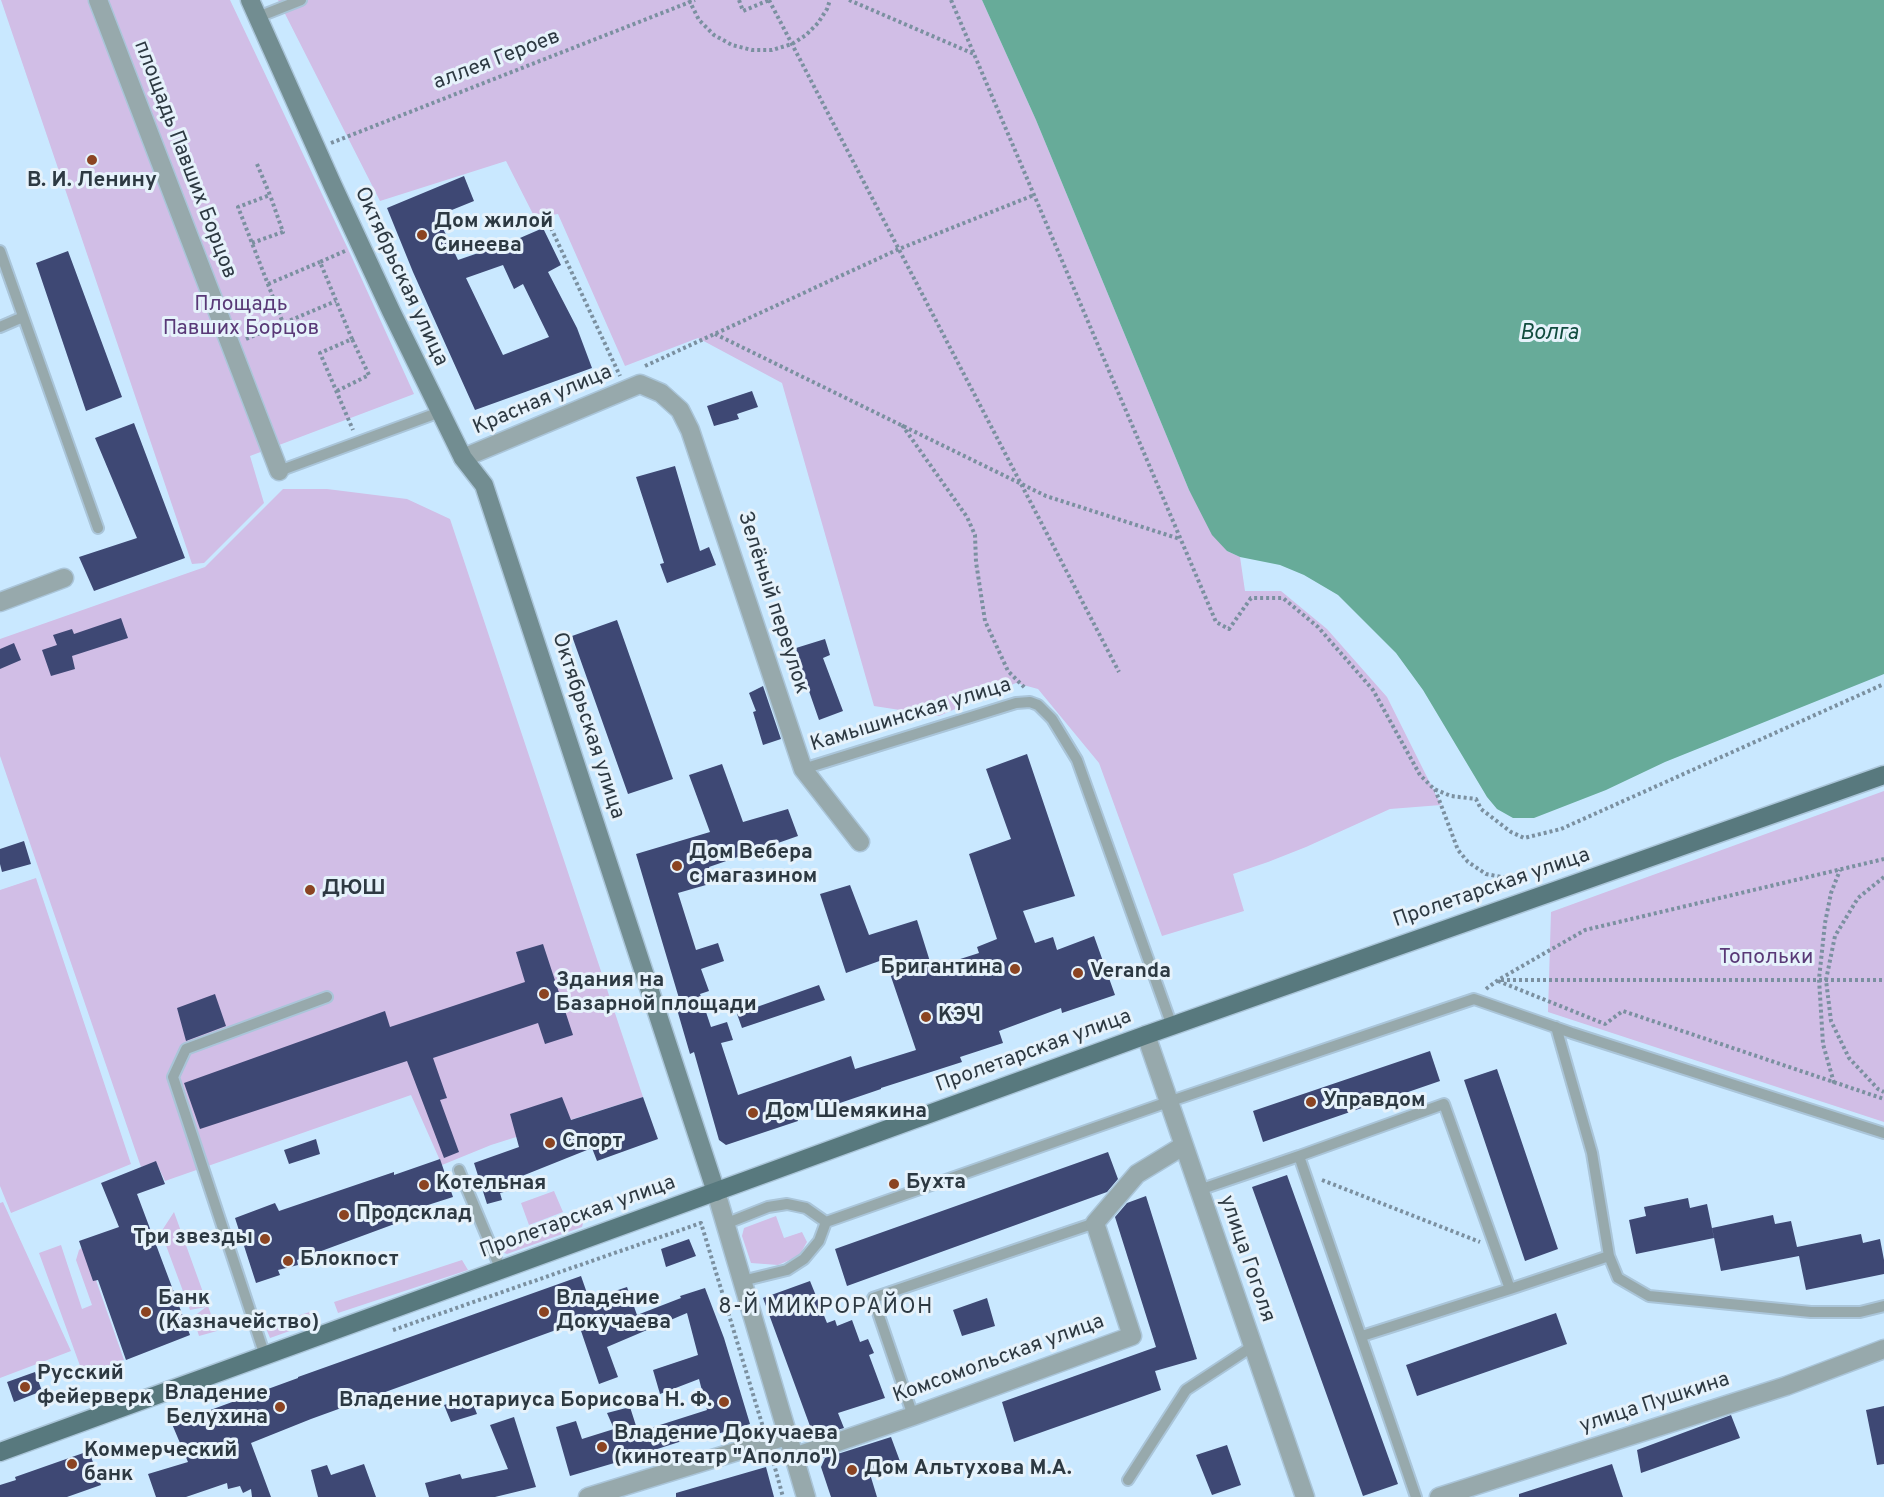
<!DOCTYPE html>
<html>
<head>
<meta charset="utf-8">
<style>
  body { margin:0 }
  canvas { display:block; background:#c9e8ff }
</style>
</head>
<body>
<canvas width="1884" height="1497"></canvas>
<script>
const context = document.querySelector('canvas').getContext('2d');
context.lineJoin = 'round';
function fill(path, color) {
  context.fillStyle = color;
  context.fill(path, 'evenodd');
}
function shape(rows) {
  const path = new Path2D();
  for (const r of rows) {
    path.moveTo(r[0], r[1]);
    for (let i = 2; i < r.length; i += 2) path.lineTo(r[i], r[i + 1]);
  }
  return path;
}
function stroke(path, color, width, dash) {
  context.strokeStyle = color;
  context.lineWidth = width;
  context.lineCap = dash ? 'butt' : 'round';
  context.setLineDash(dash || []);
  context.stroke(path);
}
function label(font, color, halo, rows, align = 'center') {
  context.font = font + ' Overpass,sans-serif';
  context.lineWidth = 6;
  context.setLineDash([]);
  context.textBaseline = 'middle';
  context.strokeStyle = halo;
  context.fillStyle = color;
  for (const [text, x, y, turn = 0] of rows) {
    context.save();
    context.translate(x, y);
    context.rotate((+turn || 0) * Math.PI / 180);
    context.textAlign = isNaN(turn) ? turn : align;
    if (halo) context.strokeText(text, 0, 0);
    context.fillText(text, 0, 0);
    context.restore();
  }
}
fill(shape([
  [1,0,230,0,348,249,414,394,250,456,264,503,204,563,192,564],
  [278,0,982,0,1036,120,1189,490,1227,551,1240,557,1245,591,1281,591,1327,629,1387,697,1441,805,1390,809,1306,847,1268,862,1233,874,1244,911,1162,936,1099,763,1038,689,1016,683,939,716,874,706,782,383,698,338,625,366,558,214,535,218,506,161,380,201],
  [283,489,327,489,407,499,450,519,643,1097,491,1145,442,1165,411,1095,165,1181,156,1162,141,1167,0,756,0,639,205,567],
  [1884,791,1884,1122,1548,1012,1551,912],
  [36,878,131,1164,11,1213,0,1186,0,890],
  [554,1191,563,1212,529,1225,521,1203],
  [3,1202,71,1351,0,1378,0,1203],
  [174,1212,217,1331,199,1336,193,1317,206,1307,190,1310,161,1232],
  [586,1213,582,1227,507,1254,494,1249],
  [776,1216,784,1238,802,1232,807,1242,799,1256,778,1265,751,1263,742,1236,744,1228],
  [61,1245,82,1309,92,1305,76,1260,79,1250,84,1246,124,1360,83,1374,39,1253],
  [462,1260,468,1270,338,1313,334,1302],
  [316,1310,318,1321,270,1338,265,1326]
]), '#d1bee6');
fill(shape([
  [982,0,1884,0,1884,674,1665,762,1606,790,1534,818,1513,818,1497,809,1487,797,1423,690,1396,653,1338,595,1304,575,1280,565,1240,557,1227,551,1212,535,1189,490,1036,120]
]), '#67ab99');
fill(shape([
  [464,176,474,201,437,216,458,260,513,241,543,228,561,265,548,272,577,328,592,368,475,410,413,272,387,208],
  [503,265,514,289,523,284,549,337,503,355,466,278],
  [68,251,122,397,86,411,36,263],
  [752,391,758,407,737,414,739,419,714,426,707,406],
  [134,423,185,558,94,591,79,557,137,538,95,438],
  [675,466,700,551,709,547,716,565,667,583,660,564,664,563,636,477],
  [121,618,128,638,72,656,75,669,51,676,42,650,57,645,53,635,72,629,74,634],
  [617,620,673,779,628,794,572,636],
  [825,639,830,655,823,658,843,711,819,720,802,671,796,648],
  [14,643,21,660,0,669,0,649],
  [763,686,781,739,763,745,753,712,756,711,749,693],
  [1027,754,1075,896,1023,911,1035,943,1053,937,1057,950,1094,936,1115,995,1062,1013,1061,1008,999,1031,1003,1043,960,1057,962,1062,881,1088,881,1089,837,1104,836,1101,796,1116,798,1121,726,1145,719,1140,694,1052,690,1054,676,1006,681,1005,636,854,710,832,689,775,722,764,743,822,788,809,798,836,709,867,711,874,707,875,708,879,705,880,706,885,678,893,696,950,718,943,724,961,701,969,709,991,700,994,711,1027,727,1022,733,1040,721,1043,738,1095,851,1056,855,1069,916,1050,885,959,846,973,820,894,850,885,869,935,917,920,932,968,979,953,977,947,997,939,969,854,1011,839,986,769],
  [24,841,31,864,2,872,0,864,0,849],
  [543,944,573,1035,545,1044,538,1023,433,1058,447,1098,440,1100,459,1152,444,1158,407,1061,200,1129,184,1083,385,1011,390,1027,525,982,516,952],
  [819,985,825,1000,742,1028,737,1014],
  [215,994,226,1026,186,1041,177,1008],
  [1430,1051,1440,1081,1263,1142,1253,1111],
  [1497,1069,1558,1249,1525,1261,1464,1080],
  [562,1097,571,1120,643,1097,658,1139,597,1161,592,1148,512,1180,515,1189,500,1193,502,1200,487,1204,474,1163,519,1147,510,1114],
  [316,1139,320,1154,289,1164,284,1150],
  [1108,1152,1118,1179,1107,1192,847,1286,835,1249],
  [440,1159,453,1197,406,1212,408,1219,297,1260,298,1265,278,1270,280,1275,256,1283,235,1218,275,1203,279,1211,394,1172,394,1175],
  [156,1161,165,1184,137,1194,190,1335,126,1360,98,1280,93,1281,79,1241,119,1227,101,1183],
  [1287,1175,1398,1484,1363,1496,1252,1187],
  [1146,1196,1197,1359,1155,1371,1161,1390,1014,1442,1002,1402,1156,1347,1115,1217,1127,1203],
  [1688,1198,1690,1208,1707,1204,1714,1238,1636,1254,1629,1220,1646,1216,1644,1207],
  [1773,1215,1775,1224,1791,1221,1797,1247,1861,1234,1863,1243,1880,1239,1884,1260,1884,1274,1806,1290,1799,1256,1721,1271,1712,1228],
  [689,1239,696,1256,666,1267,661,1249],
  [581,1276,588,1296,602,1291,603,1295,627,1287,637,1315,681,1298,680,1296,705,1288,724,1338,750,1424,714,1435,713,1431,645,1453,645,1454,570,1476,556,1427,576,1421,582,1439,614,1429,607,1413,630,1407,638,1432,707,1410,699,1379,660,1394,653,1370,698,1355,687,1313,607,1347,618,1377,599,1384,578,1322,311,1419,251,1443,271,1497,252,1497,251,1489,243,1493,240,1486,228,1489,227,1483,186,1497,156,1497,148,1474,188,1462,172,1424,298,1378,298,1377],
  [810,1281,827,1323,835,1320,837,1326,852,1320,860,1342,868,1339,874,1353,869,1355,885,1398,838,1413,844,1428,814,1437,763,1298],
  [987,1298,995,1326,962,1336,953,1310],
  [1556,1313,1567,1344,1417,1396,1406,1365],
  [35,1372,42,1391,14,1402,7,1382],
  [470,1396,477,1414,451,1422,444,1405],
  [1884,1406,1884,1464,1877,1465,1866,1410],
  [1731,1415,1740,1438,1641,1473,1637,1450],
  [514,1417,536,1487,495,1497,429,1497,425,1483,460,1474,462,1479,508,1469,490,1425],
  [891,1437,901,1464,870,1474,877,1497,831,1497,821,1467,825,1458],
  [1227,1445,1241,1485,1212,1495,1196,1455],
  [89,1451,101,1485,67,1497,0,1497,0,1485,16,1480,15,1477],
  [364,1464,376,1497,318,1497,311,1470,327,1465,331,1475],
  [1612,1464,1623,1497,1519,1497,1519,1494],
  [766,1467,774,1497,676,1497,676,1493]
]), '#3e4874');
const lane = shape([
  [258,17,301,0],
  [0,251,98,528],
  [0,327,23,317],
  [279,471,440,412],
  [803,769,1016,703,1030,702,1038,705,1052,719,1077,760,1172,1026],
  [1299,1156,1444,1104,1510,1289,1609,1256,1592,1153,1556,1027],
  [459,1170,501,1270],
  [1199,1190,1299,1156,1416,1497],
  [725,1224,768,1207,787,1204,806,1208,826,1222],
  [1609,1256,1618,1278,1649,1296,1811,1312,1860,1312,1884,1306],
  [742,1281,787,1270,804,1259,819,1241,826,1222,1168,1102,1474,999,1572,1033,1884,1133],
  [1362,1336,1510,1289],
  [265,1356,173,1077,186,1049,327,997],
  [913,1416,873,1298,1095,1223],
  [1128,1480,1186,1390,1253,1346]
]);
const street = shape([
  [98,0,279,471],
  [463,458,640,384,661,393,680,410,690,430,803,769,860,842],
  [0,602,64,578],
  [1146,1035,1305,1497],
  [716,1192,806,1497],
  [794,1457,913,1416,1132,1336,1095,1223,1137,1174,1183,1146],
  [588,1497,787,1436],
  [1439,1497,1786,1386,1884,1349]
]);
const secondary = shape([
  [250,0,333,186,391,311,463,458,484,485,716,1192]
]);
const primary = shape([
  [0,1452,1146,1035,1884,775]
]);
stroke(lane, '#aac5d9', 14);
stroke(street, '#aac5d9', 21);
stroke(secondary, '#aac5d9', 21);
stroke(primary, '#aac5d9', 21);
stroke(shape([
  [689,0,699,20,714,35,732,45,752,50,772,50,792,44,806,35,818,23,827,9,830,0],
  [739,0,743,11,769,0],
  [769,0,1119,672],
  [849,0,974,54],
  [951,0,1216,622,1229,629,1251,598,1283,598,1318,627,1373,690,1420,775,1434,789,1451,796,1476,799,1481,809,1511,832,1524,838,1561,829,1884,684],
  [331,143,695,0],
  [257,164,270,195,238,207,283,323],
  [551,228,620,376],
  [252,243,283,232,270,195],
  [345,251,320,262,352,339,320,353,353,430],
  [268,284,320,262],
  [715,334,1046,496,1180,539],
  [246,339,336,301],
  [645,366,899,249,1034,195],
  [337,391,369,375,352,339],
  [902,425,967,517,975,535,976,562,985,621,1008,671,1025,688],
  [1435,789,1458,850,1468,862,1486,874,1512,879,1520,885],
  [1884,877,1858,898,1835,936,1826,980,1831,1021,1849,1058,1878,1089,1884,1092],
  [1501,980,1884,980],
  [1498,981,1605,1024,1623,1011,1884,1099],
  [1486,989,1498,980,1585,930,1884,859],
  [1834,1083,1823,1044,1819,979,1825,923,1831,893,1840,870],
  [1322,1180,1480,1242],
  [393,1330,701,1223,763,1427],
  [772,1457,783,1497]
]), '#7b90a0', 4, [3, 3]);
stroke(lane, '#97a9ac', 10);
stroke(street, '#97a9ac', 18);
stroke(secondary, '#728d91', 18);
stroke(primary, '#58797e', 18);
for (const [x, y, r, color] of [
  [92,160,6,"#8b4422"],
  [422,235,6,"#8b4422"],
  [677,866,6,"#8b4422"],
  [310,890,6,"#8b4422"],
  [1015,969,6,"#8b4422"],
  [1078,973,6,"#8b4422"],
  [544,994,6,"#8b4422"],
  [926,1017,6,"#8b4422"],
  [1311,1102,6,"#8b4422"],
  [753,1113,6,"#8b4422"],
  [550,1143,6,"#8b4422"],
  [894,1184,6,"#8b4422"],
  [424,1185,6,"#8b4422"],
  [344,1215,6,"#8b4422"],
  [265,1239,6,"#8b4422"],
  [288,1261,6,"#8b4422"],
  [146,1312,6,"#8b4422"],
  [544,1312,6,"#8b4422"],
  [25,1387,6,"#8b4422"],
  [724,1402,6,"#8b4422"],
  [280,1407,6,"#8b4422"],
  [602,1447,6,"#8b4422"],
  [72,1464,6,"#8b4422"],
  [852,1470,6,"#8b4422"]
]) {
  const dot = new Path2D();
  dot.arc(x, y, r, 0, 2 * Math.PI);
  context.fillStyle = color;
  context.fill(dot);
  stroke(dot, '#e6f2fb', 2);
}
label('21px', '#2d3942', '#e6f2fb', [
  ["аллея Героев",497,61,-21],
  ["площадь Павших Борцов",184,160,69],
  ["Октябрьская улица",400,277,65],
  ["Красная улица",543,401,-23],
  ["Зелёный переулок",772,603,72],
  ["Камышинская улица",911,716,-17],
  ["Октябрьская улица",587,726,72],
  ["Пролетарская улица",1492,889,-19],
  ["Пролетарская улица",1034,1052,-20],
  ["Пролетарская улица",578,1218,-20],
  ["улица Гоголя",1246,1259,71],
  ["Комсомольская улица",999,1360,-20],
  ["улица Пушкина",1655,1404,-18]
]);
label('bold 21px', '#2d3942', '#e6f2fb', [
  ["В. И. Ленину",92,182,"center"],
  ["Дом жилой",434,223],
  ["Синеева",434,247],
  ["Дом Вебера",689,854],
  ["с магазином",689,878],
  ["ДЮШ",322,890],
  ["Бригантина",1003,969,"right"],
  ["Veranda",1090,973],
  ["Здания на",556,982],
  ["Базарной площади",556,1006],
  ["КЭЧ",938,1017],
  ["Управдом",1323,1102],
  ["Дом Шемякина",765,1113],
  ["Спорт",562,1143],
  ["Бухта",906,1184],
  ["Котельная",436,1185],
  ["Продсклад",356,1215],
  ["Три звезды",253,1239,"right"],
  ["Блокпост",300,1261],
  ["Банк",158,1300],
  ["(Казначейство)",158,1324],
  ["Владение",556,1300],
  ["Докучаева",556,1324],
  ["Русский",37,1375],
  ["фейерверк",37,1399],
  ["Владение",268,1395,"right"],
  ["Белухина",268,1419,"right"],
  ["Владение нотариуса Борисова Н. Ф.",712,1402,"right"],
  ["Владение Докучаева",614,1435],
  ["(кинотеатр \"Аполло\")",614,1459],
  ["Коммерческий",84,1452],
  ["банк",84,1476],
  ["Дом Альтухова М.А.",864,1470]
], 'left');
label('21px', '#593977', '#e6f2fb', [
  ["Площадь",241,306],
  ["Павших Борцов",241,330],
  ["Топольки",1766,959]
]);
label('italic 22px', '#114c3f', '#e6f2fb', [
  ["Волга",1549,335]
]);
context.letterSpacing = '1.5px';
label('22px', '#2d3942', '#e6f2fb', [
  ["8-Й МИКРОРАЙОН",826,1309]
]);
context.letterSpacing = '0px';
</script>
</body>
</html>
